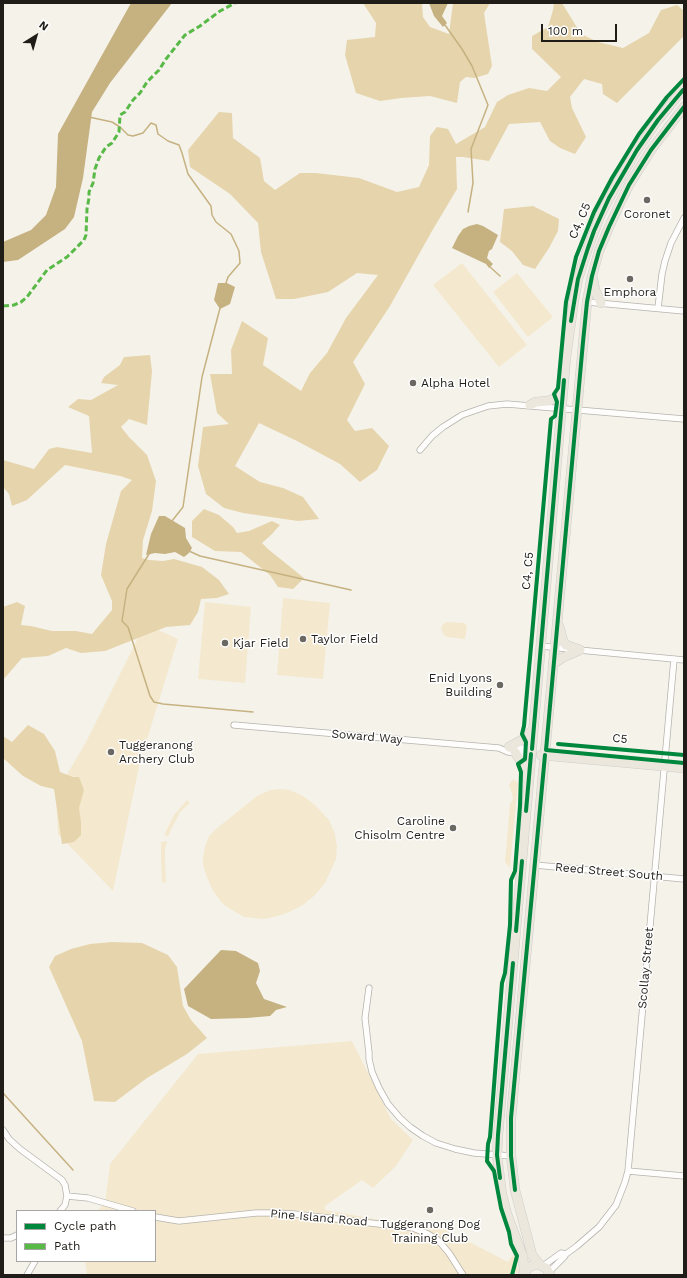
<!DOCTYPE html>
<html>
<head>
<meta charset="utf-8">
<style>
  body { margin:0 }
  #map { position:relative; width:687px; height:1278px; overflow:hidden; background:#f5f2ea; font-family:"Work Sans",sans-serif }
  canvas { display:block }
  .frame { position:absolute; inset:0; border:4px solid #201d18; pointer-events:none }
  .legend { position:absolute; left:16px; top:1210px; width:140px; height:52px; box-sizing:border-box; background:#fff; border:1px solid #a6a5a3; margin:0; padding:5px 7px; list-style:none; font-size:12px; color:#201d18 }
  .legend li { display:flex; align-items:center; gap:8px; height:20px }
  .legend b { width:20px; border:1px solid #a6a5a3 }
  .north { position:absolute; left:16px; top:16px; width:40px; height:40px; -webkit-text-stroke:3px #fff; paint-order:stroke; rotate:37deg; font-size:11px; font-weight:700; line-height:16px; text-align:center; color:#201d18 }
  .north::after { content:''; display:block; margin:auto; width:14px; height:18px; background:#201d18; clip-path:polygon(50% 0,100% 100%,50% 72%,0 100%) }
  .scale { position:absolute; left:541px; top:24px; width:76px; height:18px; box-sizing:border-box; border:2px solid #201d18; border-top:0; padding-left:5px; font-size:12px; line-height:14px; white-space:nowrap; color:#201d18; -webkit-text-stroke:3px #fff; paint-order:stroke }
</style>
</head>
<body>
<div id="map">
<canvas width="687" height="1278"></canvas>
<div class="frame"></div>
<ul class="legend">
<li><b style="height:5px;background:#00873e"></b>Cycle path</li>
<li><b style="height:5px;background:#58b947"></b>Path</li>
</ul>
<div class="north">N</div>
<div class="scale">100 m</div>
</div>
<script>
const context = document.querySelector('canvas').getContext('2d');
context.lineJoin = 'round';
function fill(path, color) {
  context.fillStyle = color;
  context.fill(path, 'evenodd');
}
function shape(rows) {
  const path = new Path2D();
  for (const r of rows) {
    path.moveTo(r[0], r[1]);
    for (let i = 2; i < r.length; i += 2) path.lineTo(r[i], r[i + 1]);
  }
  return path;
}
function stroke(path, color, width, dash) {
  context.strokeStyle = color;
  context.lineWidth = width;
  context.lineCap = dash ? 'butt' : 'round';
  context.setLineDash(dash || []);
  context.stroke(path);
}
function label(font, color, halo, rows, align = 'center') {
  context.font = font + ' "Work Sans",sans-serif';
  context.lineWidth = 3;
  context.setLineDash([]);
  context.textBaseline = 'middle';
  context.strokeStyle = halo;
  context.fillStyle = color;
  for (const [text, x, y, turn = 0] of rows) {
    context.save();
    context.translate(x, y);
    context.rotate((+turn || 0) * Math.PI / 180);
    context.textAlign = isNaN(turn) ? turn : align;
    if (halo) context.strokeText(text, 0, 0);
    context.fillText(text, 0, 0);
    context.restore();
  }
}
fill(shape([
  [462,263,527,345,499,367,433,285],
  [517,273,553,317,528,337,493,292],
  [283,598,330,603,323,679,277,675],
  [205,602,251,607,245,683,198,679],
  [447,622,464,623,467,626,465,638,464,639,447,637,444,635,441,629,443,624],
  [145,624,178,639,140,762,113,891,58,834,56,793,86,742],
  [513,779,518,783,510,868,505,862,510,803,512,801,513,798,511,790,509,785],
  [282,789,290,790,303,796,315,805,329,820,335,834,336,841,337,846,336,859,325,883,315,895,303,905,287,913,274,917,263,919,244,917,227,907,221,902,212,889,206,875,203,864,203,857,205,846,209,836,216,829,257,796,270,790],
  [187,800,190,803,180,812,168,836,164,835,174,815],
  [167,841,165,850,165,860,166,882,162,883,161,856,161,842],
  [352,1041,391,1119,413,1140,396,1166,373,1188,362,1180,325,1206,325,1210,374,1219,442,1228,508,1262,513,1255,519,1271,513,1275,87,1275,85,1261,155,1261,155,1211,97,1211,105,1204,110,1164,198,1054]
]), '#f4e9ce');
fill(shape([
  [363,3,422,3,423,17,430,27,449,34,453,3,490,3,484,13,492,66,488,74,474,78,466,77,460,82,457,103,430,96,401,98,380,101,356,93,345,55,347,40,375,37,376,23],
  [554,3,562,3,581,34,598,42,623,48,649,33,661,10,677,5,684,11,684,36,617,103,603,94,602,84,584,79,570,97,572,108,586,137,575,154,560,148,550,141,540,122,509,124,489,161,463,157,456,157,457,189,432,231,390,306,353,362,365,384,347,420,355,431,372,428,389,446,377,470,360,482,340,464,297,441,259,423,235,466,260,482,283,488,303,497,319,519,298,521,243,513,224,508,206,494,198,466,203,427,229,424,217,413,210,374,232,374,231,350,242,321,268,338,263,365,301,391,310,373,327,353,346,318,378,275,357,273,328,292,294,299,276,299,261,252,258,223,230,194,190,167,188,150,219,112,232,113,233,138,260,158,264,181,275,190,300,173,316,173,359,178,397,192,419,187,429,165,430,136,437,127,448,129,456,144,485,127,497,102,508,95,529,88,547,91,561,77,532,49,532,36,548,27,553,10],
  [533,206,559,219,558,231,549,248,535,269,523,265,512,251,500,242,504,209],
  [150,355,152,371,147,425,129,419,121,427,129,437,147,455,156,481,152,511,143,540,142,558,149,560,163,561,174,559,202,567,219,580,229,594,217,598,201,599,198,612,190,625,166,627,105,651,81,653,66,648,48,656,22,658,3,680,3,607,17,602,25,606,21,625,31,626,52,631,76,631,92,634,112,610,112,601,101,575,106,544,121,491,132,480,120,476,65,465,27,500,12,506,9,494,3,487,3,460,34,469,49,449,57,447,92,453,89,416,68,407,78,399,91,400,118,385,101,383,104,377,120,365,124,357],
  [204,509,219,515,233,527,237,533,249,531,272,521,280,525,271,535,262,543,268,549,304,578,293,589,278,587,270,575,241,552,215,551,192,537,192,521],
  [28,725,44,734,55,751,60,772,73,777,79,777,84,790,79,808,81,822,81,835,74,842,62,844,54,789,41,786,23,776,3,758,3,736,12,742],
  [112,942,142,943,168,955,177,967,183,1006,191,1020,207,1038,187,1054,147,1078,115,1102,94,1101,82,1041,49,967,55,956,71,949,90,944]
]), '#e6d5ac');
fill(shape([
  [131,3,172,3,110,83,92,112,83,178,74,217,65,229,18,260,3,262,3,242,31,230,46,215,56,187,58,134],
  [429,3,448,3,442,16,447,23,443,27,434,16],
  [477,224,483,226,498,235,492,249,489,251,487,258,493,264,489,268,486,264,452,248,458,236,463,229,469,226],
  [218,283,227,283,235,287,230,304,220,309,214,300],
  [159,516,165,516,185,528,186,538,192,548,189,553,184,557,175,552,165,554,155,553,146,555,151,534],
  [221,950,236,951,258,963,260,971,256,983,264,999,287,1007,276,1010,270,1016,247,1018,211,1019,188,1006,184,989]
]), '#c6b281');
stroke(shape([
  [445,25,462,49,472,66,488,105,471,149,473,183,468,212],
  [89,117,112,122,120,127,128,135,133,136,143,133,151,123,156,125,158,134,168,141,179,145,182,153,188,174,211,206,212,215,216,222,231,234,239,251,240,263,228,277,226,283],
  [489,266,500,276],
  [172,521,183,507,202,377,220,308],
  [189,551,200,556,351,590],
  [149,554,127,589,122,621,128,627,150,696,154,702,163,704,253,712],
  [3,1093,73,1170]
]), '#c6b281', 1.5);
const street = shape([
  [587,302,684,311],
  [658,308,662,274,665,261,671,243,684,218],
  [420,450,432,436,443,427,462,415,488,406,507,404,684,419],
  [541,646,570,649],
  [579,650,684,660],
  [234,725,499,748,508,752,531,754],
  [511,747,532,749],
  [535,865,684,879],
  [369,988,365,1018,369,1053,369,1059,372,1072,379,1088,388,1104,400,1118,410,1127,423,1136,436,1143,455,1149,474,1153,511,1156],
  [3,1130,9,1139,20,1149,62,1180,65,1185,67,1196,88,1198,133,1211],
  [628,1171,684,1176],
  [60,1211,65,1205,67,1196],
  [155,1217,179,1221,256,1213,276,1213,294,1214,413,1228,428,1234,438,1240,449,1253,463,1275],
  [3,1238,11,1238,17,1235],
  [543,1266,561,1253,566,1254,577,1246,599,1227,616,1205,625,1182,628,1171,674,659],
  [549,1272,564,1257,566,1254],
  [27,1275,35,1261]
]);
const primary = shape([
  [593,279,595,290,601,303],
  [530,405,536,402,548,401,556,398,563,391],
  [559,626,563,641,566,645,580,650],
  [553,664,562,658,580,650],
  [509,747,524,739,533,730],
  [515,752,521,762,528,780],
  [541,755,684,768],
  [540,1265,532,1255,515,1190,511,1156,511,1118,587,302,592,276,599,251,609,227,620,203,629,185,651,150,684,107],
  [524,1271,523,1257,507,1214,502,1195,497,1155,498,1135,566,357,574,300,578,279,588,248,601,214,618,182,637,150,658,120,684,88],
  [523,1274,529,1267,537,1264,546,1268,550,1275]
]);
stroke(street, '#b5b3ad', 7);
stroke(primary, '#cecdca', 10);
stroke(street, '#fefdfc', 5.5);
stroke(primary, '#ebe7dd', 9);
stroke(shape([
  [3,306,14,305,21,302,27,297,47,270,67,257,84,240,86,235,87,209,89,198,89,192,93,183,95,169,99,158,106,147,112,143,119,132,120,115,125,112,133,100,140,93,147,82,159,70,166,59,185,35,200,26,220,11,235,3]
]), '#58b947', 3, [6, 3]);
stroke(shape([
  [684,107,651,150,629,185,609,227,599,251,592,276,587,302,583,342,546,750,684,763],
  [571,321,578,279,588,248,594,231,609,198,637,150,658,120,683,90],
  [526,742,522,734,524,726,551,419,555,416,557,402,554,394,558,388,566,302,576,257,594,212,612,178,639,134,667,97,684,79],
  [558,744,684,755],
  [532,749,564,380],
  [526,811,531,754],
  [516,931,522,861],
  [500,1178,497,1155,498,1135,513,963],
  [515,1190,511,1156,511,1118,545,755],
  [512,1275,517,1256,511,1244,509,1232,501,1208,494,1171,487,1161,488,1144,490,1137,502,983,505,973,510,925,511,880,515,871,520,806,521,772,518,764,525,759,526,742]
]), '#00873e', 4);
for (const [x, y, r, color] of [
  [647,200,4,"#6b6862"],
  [630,279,4,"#6b6862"],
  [413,383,4,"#6b6862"],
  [303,639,4,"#6b6862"],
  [225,643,4,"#6b6862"],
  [500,685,4,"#6b6862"],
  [111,752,4,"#6b6862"],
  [453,828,4,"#6b6862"],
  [430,1210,4,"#6b6862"]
]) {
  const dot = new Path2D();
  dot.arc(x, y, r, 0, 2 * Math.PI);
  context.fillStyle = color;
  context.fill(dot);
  stroke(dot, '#fff', 1.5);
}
label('12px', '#201d18', '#fff', [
  ["Coronet",647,214,"center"],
  ["Emphora",630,292,"center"],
  ["Alpha Hotel",421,383],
  ["Taylor Field",311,639],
  ["Kjar Field",233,643],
  ["Enid Lyons",492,678,"right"],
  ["Building",492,692,"right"],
  ["Tuggeranong",119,745],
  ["Archery Club",119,759],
  ["Caroline",445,821,"right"],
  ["Chisolm Centre",445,835,"right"],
  ["Tuggeranong Dog",430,1224,"center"],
  ["Training Club",430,1238,"center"]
], 'left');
label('12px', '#201d18', '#fff', [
  ["C4, C5",580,221,-67],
  ["C4, C5",528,571,-85],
  ["Soward Way",367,737,5],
  ["C5",620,739,5],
  ["Reed Street South",609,872,5],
  ["Scollay Street",646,968,-85],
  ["Pine Island Road",319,1218,5]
]);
</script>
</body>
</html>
